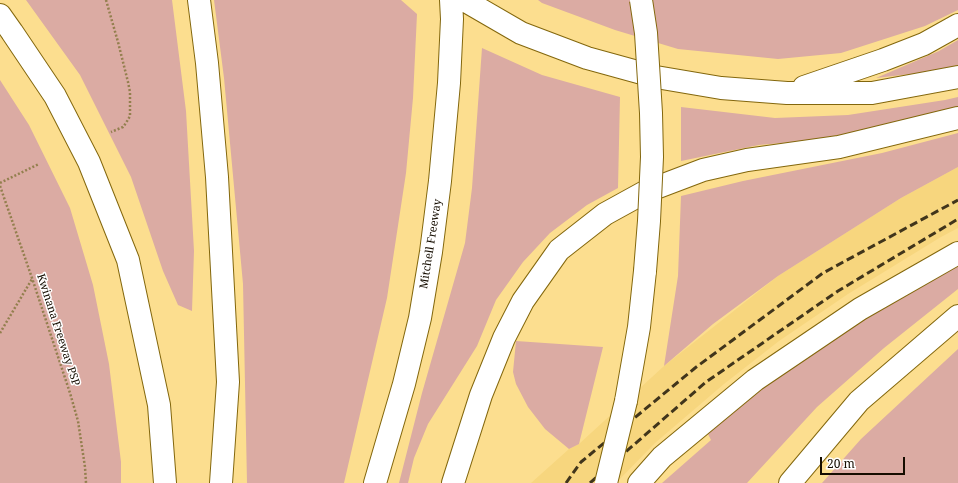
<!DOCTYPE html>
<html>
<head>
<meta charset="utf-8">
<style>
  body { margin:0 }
  #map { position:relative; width:958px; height:483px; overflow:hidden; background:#fcde8f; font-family:"Noto Serif",serif }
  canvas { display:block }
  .scale { position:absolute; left:820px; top:457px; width:85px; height:18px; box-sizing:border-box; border:2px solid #150d00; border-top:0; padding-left:5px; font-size:12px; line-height:14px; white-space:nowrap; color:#150d00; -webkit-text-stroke:3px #fff; paint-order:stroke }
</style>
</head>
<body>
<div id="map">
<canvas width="958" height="483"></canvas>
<div class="scale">20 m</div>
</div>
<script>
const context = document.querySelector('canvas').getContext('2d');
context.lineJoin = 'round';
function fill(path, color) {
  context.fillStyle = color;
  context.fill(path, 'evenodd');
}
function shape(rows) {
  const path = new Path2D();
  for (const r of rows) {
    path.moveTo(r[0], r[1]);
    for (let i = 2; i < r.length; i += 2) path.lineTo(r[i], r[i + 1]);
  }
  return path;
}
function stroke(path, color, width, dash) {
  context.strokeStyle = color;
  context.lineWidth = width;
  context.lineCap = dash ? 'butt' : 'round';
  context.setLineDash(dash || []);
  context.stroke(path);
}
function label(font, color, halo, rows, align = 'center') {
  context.font = font + ' "Noto Serif",serif';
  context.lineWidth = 3;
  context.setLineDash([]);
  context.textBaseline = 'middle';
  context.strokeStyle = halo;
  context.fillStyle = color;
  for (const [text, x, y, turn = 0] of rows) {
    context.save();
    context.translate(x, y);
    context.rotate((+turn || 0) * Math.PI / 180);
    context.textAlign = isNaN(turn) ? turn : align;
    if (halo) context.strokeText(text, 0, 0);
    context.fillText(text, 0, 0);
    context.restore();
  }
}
fill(shape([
  [958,167,958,228,941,237,848,294,779,341,724,384,655,443,616,483,531,483,569,449,579,444,664,366,778,276,901,198]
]), '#f7d67e');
fill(shape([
  [26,0,172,0,186,111,194,251,192,311,178,305,163,271,131,177,80,75],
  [214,0,401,0,417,14,413,98,406,173,387,298,344,483,247,483,243,284,224,78],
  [538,0,958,0,958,10,925,26,841,53,778,59,678,49,615,30,542,3],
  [958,40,958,65,928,72,876,78,939,51],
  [482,48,542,75,620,97,618,188,587,205,550,233,523,262,496,300,477,346,428,424,414,458,408,483,399,483,422,393,465,243,472,188],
  [0,80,29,125,70,208,93,285,109,364,121,462,121,483,0,483],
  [958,97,958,108,879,128,805,141,759,145,681,161,681,107,775,118,848,115,945,100],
  [958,133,958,167,901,198,778,276,713,324,664,366,678,276,681,196,743,181,882,153],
  [958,260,958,289,884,348,817,407,747,483,662,483,711,440,706,430,740,401,855,322],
  [516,341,603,347,579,444,569,449,545,429,528,407,516,384,513,372],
  [958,349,958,483,822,483,861,439]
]), '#dbaba3');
const highway = shape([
  [199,0,207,63,217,177,228,382,221,483],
  [464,0,521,33,587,58,656,77,721,88,787,93,872,93,958,77],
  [0,15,12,32,55,96,89,162,128,260,159,405,165,483],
  [804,87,883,60,924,44,958,25],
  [626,401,639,327,645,271],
  [375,483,404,384,420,318,431,252,440,181,449,83,452,19,451,0],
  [453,483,481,395,504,338,523,301,559,250,605,214,645,192,703,170,747,160,839,147,958,118],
  [639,483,662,457,755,380,860,309,958,253],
  [790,483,859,401,958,316]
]);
stroke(highway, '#83670d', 24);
stroke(shape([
  [106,0,118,42,128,82,130,92,130,116,126,123,123,127,111,132],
  [0,183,39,164],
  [0,186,32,278,70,393,78,421,85,467,86,483],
  [0,333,32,279]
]), '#937f4e', 2.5, [2, 2]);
stroke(highway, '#fff', 22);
stroke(shape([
  [566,483,581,462,695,368,823,273,958,200],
  [590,483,706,382,838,291,958,219]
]), '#41351b', 3, [8, 4]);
const highwayBridge = shape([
  [641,0,646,33,651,113,652,157,649,221,645,271],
  [606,483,626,401]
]);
stroke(highwayBridge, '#83670d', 24, []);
stroke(highwayBridge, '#fff', 22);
label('11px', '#150d00', '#fff', [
  ["Mitchell Freeway",431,244,-81],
  ["Kwinana Freeway PSP",58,330,72]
]);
</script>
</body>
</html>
